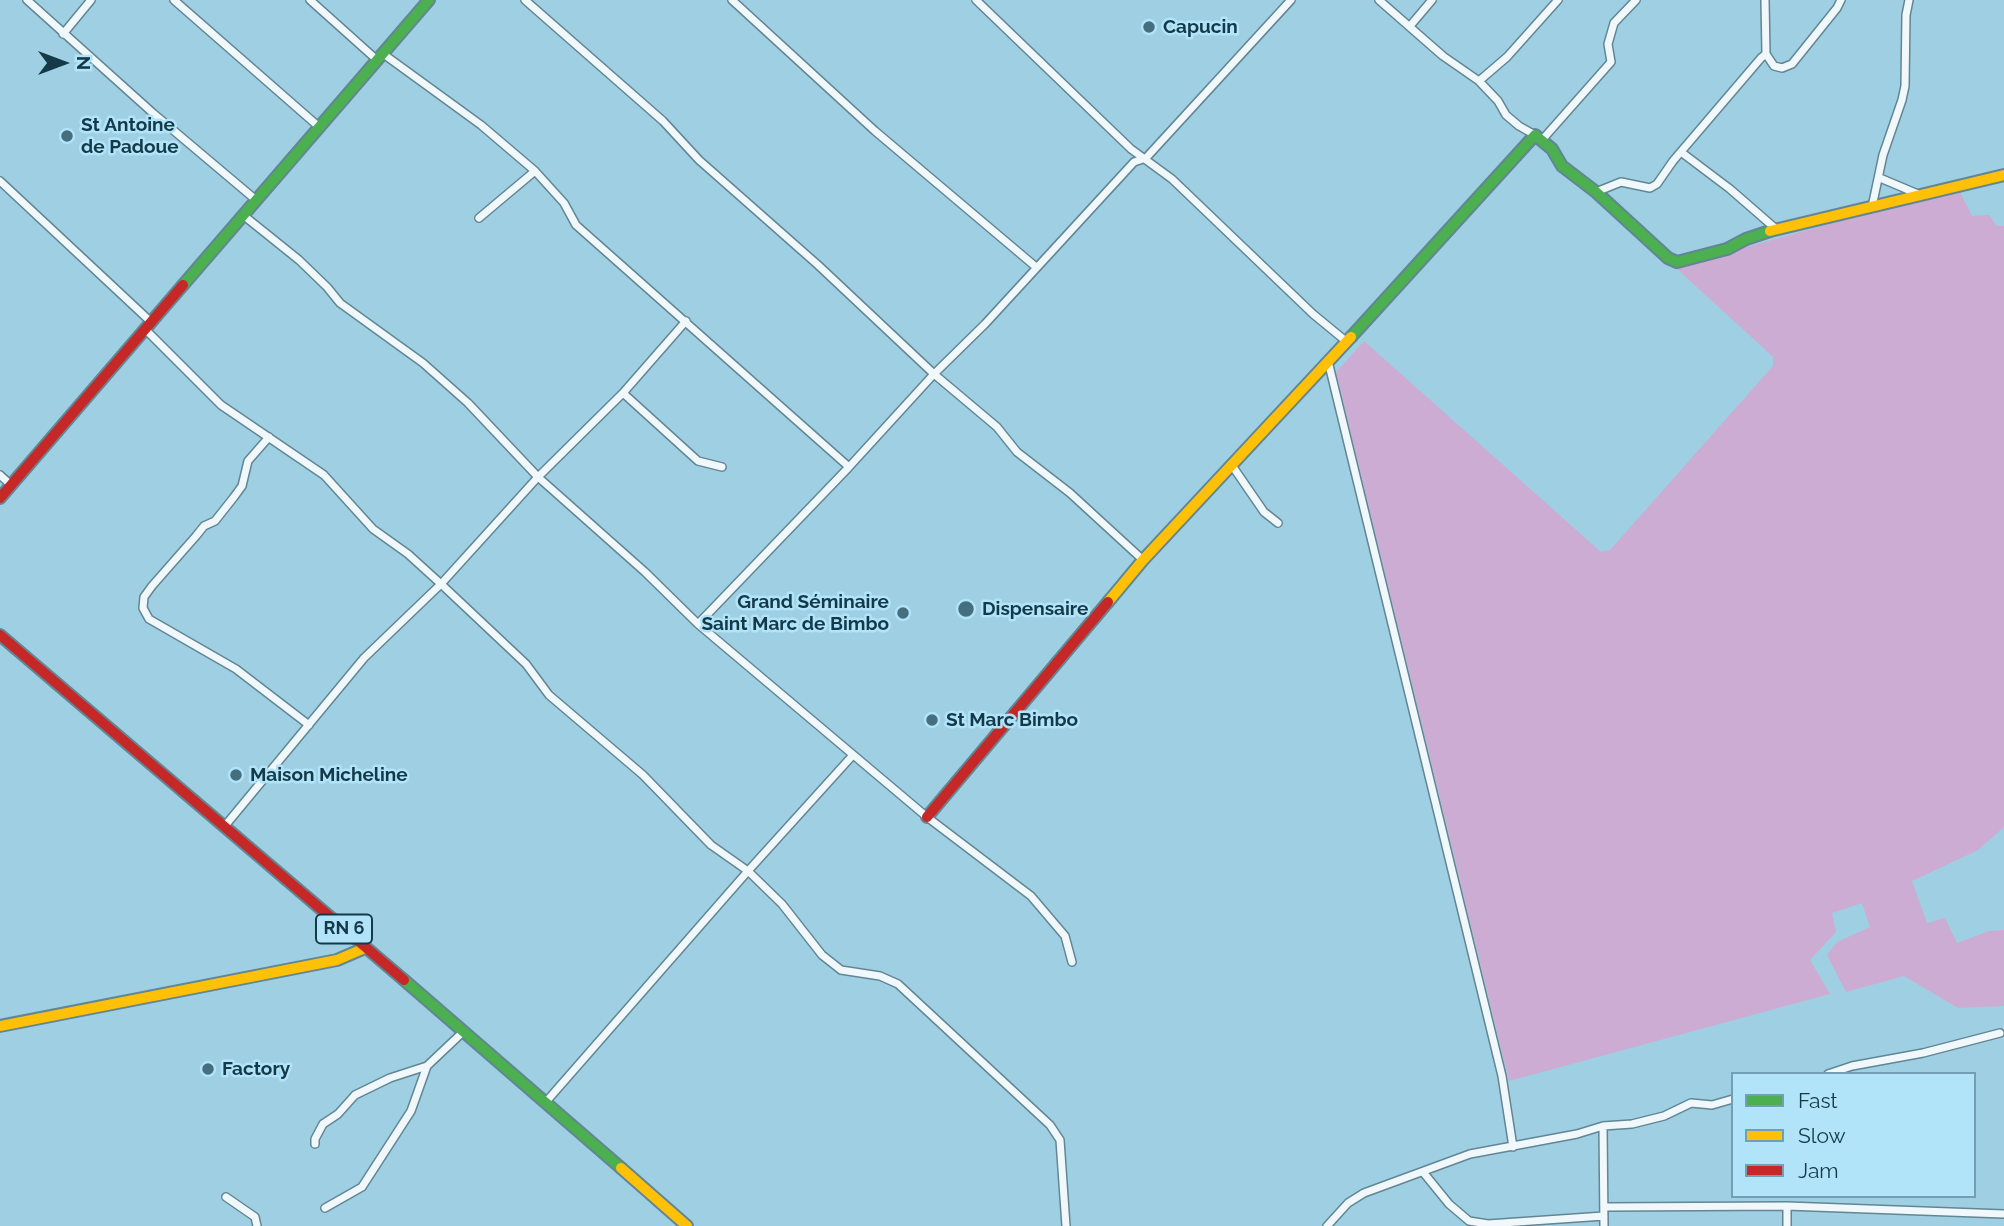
<!DOCTYPE html>
<html>
<head>
<meta charset="utf-8">
<style>
  body { margin:0 }
  #map { position:relative; width:2004px; height:1226px; overflow:hidden; background:#9fcfe2; font-family:Raleway,sans-serif }
  canvas { display:block }
  .legend { position:absolute; left:1731px; top:1072px; width:245px; height:126px; box-sizing:border-box; background:#b1e3f9; border:2px solid #729fb3; margin:0; padding:9px 12px; list-style:none; font-size:21px; color:#143a49 }
  .legend li { display:flex; align-items:center; gap:14px; height:35px }
  .legend b { width:35px; border:2px solid #729fb3 }
  .north { position:absolute; left:28px; top:28px; width:70px; height:70px; -webkit-text-stroke:5px #b1e3f9; paint-order:stroke; rotate:90deg; font-size:19px; font-weight:700; line-height:28px; text-align:center; color:#143a49 }
  .north::after { content:''; display:block; margin:auto; width:24px; height:32px; background:#143a49; clip-path:polygon(50% 0,100% 100%,50% 72%,0 100%) }
</style>
</head>
<body>
<div id="map">
<canvas width="2004" height="1226"></canvas>
<ul class="legend">
<li><b style="height:9px;background:#4caf50"></b>Fast</li>
<li><b style="height:9px;background:#ffc107"></b>Slow</li>
<li><b style="height:9px;background:#c62828"></b>Jam</li>
</ul>
<div class="north">N</div>
</div>
<script>
const context = document.querySelector('canvas').getContext('2d');
context.lineJoin = 'round';
function fill(path, color) {
  context.fillStyle = color;
  context.fill(path, 'evenodd');
}
function shape(rows) {
  const path = new Path2D();
  for (const r of rows) {
    path.moveTo(r[0], r[1]);
    for (let i = 2; i < r.length; i += 2) path.lineTo(r[i], r[i + 1]);
  }
  return path;
}
function stroke(path, color, width, dash) {
  context.strokeStyle = color;
  context.lineWidth = width;
  context.lineCap = dash ? 'butt' : 'round';
  context.setLineDash(dash || []);
  context.stroke(path);
}
function label(font, color, halo, rows, align = 'center') {
  context.font = font + ' Raleway,sans-serif';
  context.lineWidth = 5;
  context.setLineDash([]);
  context.textBaseline = 'middle';
  context.strokeStyle = halo;
  context.fillStyle = color;
  for (const [text, x, y, turn = 0] of rows) {
    context.save();
    context.translate(x, y);
    context.rotate((+turn || 0) * Math.PI / 180);
    context.textAlign = isNaN(turn) ? turn : align;
    if (halo) context.strokeText(text, 0, 0);
    context.fillText(text, 0, 0);
    context.restore();
  }
}
fill(shape([
  [1958,188,1972,216,1989,215,1997,226,2004,226,2004,827,1978,850,1912,881,1927,923,1945,918,1957,943,1989,931,2004,930,2004,1006,1958,1008,1904,976,1846,992,1827,955,1837,942,1870,927,1862,903,1832,913,1836,932,1810,960,1830,994,1509,1081,1336,372,1364,341,1601,552,1610,550,1773,366,1773,357,1675,267]
]), '#cdacd3');
const street = shape([
  [27,0,154,114,256,200],
  [174,0,318,126],
  [310,0,377,60],
  [525,0,663,121,699,160,818,265,934,374,997,427,1017,452,1070,493,1143,560],
  [732,0,875,131,1036,267],
  [976,0,1131,149,1172,179,1313,314,1347,342],
  [1379,0,1443,56,1479,81,1507,57,1558,0],
  [1765,0,1766,54],
  [1410,26,1432,0],
  [63,34,91,0],
  [382,53,481,125,535,171,564,203,576,225,849,467],
  [1479,81,1498,101,1506,115,1519,126,1535,135],
  [1542,140,1611,62,1608,44,1614,23,1636,0],
  [1681,152,1730,189,1776,229],
  [1880,178,1918,194],
  [0,181,151,322],
  [1596,192,1621,182,1650,188,1657,184,1673,161,1761,58,1766,54,1774,66,1782,68,1792,64,1837,8,1841,0],
  [1872,207,1883,155,1902,100,1905,86,1906,15,1909,0],
  [243,215,299,260,327,287,340,303,423,363,468,403,538,477,645,572,698,624,927,817,1031,896,1065,936,1072,962],
  [479,218,535,171],
  [145,329,221,405,324,475,373,529,408,554,441,584,526,664,549,695,643,775,711,845,748,871,782,904,822,955,841,970,880,976,898,984,1050,1125,1060,1140,1066,1226],
  [1328,361,1502,1076,1513,1147],
  [623,393,698,461,722,467],
  [269,437,248,461,242,486,234,497,215,521,204,526,196,536,152,586,144,597,143,608,149,619,236,669,309,725],
  [1231,464,1264,512,1278,523],
  [0,475,11,485],
  [698,624,849,467,934,374,985,324,1134,162,1146,158,1291,0],
  [224,827,364,658,441,584,538,477,623,393,686,321],
  [1828,1074,1852,1066,1923,1053,2000,1033],
  [545,1103,748,871,853,755],
  [1603,1126,1604,1226],
  [315,1144,315,1139,323,1124,338,1114,355,1095,390,1078,427,1066],
  [1423,1172,1449,1204,1469,1221,1488,1224,1604,1216],
  [226,1197,255,1217,257,1226],
  [1605,1207,1787,1206,2004,1214],
  [325,1208,362,1187,411,1111,427,1066,464,1031],
  [1327,1226,1348,1203,1364,1193,1470,1154,1577,1134,1603,1126,1632,1124,1664,1116,1691,1103,1712,1105,1733,1099],
  [1787,1226,1787,1206]
]);
const fast = shape([
  [183,285,429,0],
  [1351,337,1535,135,1552,149,1562,166,1596,192,1668,258,1677,262,1727,249,1746,239,1770,231],
  [404,980,621,1168]
]);
const slow = shape([
  [1770,231,2004,175],
  [1108,602,1143,560,1351,337],
  [0,1026,337,960,365,948],
  [621,1168,687,1226]
]);
const jam = shape([
  [0,498,183,285],
  [0,635,404,980],
  [927,817,1108,602]
]);
stroke(street, '#628693', 10);
stroke(fast, '#628693', 14);
stroke(slow, '#628693', 14);
stroke(jam, '#628693', 14);
stroke(street, '#f1f8fb', 7);
stroke(fast, '#4caf50', 10);
stroke(slow, '#ffc107', 10);
stroke(jam, '#c62828', 10);
for (const [x, y, r, color] of [
  [1149,27,7,"#456e7f"],
  [67,136,7,"#456e7f"],
  [966,609,9,"#456e7f"],
  [903,613,7,"#456e7f"],
  [932,720,7,"#456e7f"],
  [236,775,7,"#456e7f"],
  [208,1069,7,"#456e7f"]
]) {
  const dot = new Path2D();
  dot.arc(x, y, r, 0, 2 * Math.PI);
  context.fillStyle = color;
  context.fill(dot);
  stroke(dot, '#b1e3f9', 2.5);
}
for (const [x, y, w] of [
  [344,929,56]
]) {
  const box = new Path2D();
  box.roundRect(x - w / 2, y - 14.5, w, 29, 5);
  context.fillStyle = '#b1e3f9';
  context.fill(box);
  stroke(box, '#143a49', 2);
}
label('bold 18px', '#143a49', null, [
  ["RN 6",344,929]
]);
label('bold 19px', '#143a49', '#b1e3f9', [
  ["Capucin",1163,27],
  ["St Antoine",81,125],
  ["de Padoue",81,147],
  ["Grand Séminaire",889,602,"right"],
  ["Saint Marc de Bimbo",889,624,"right"],
  ["Dispensaire",982,609],
  ["St Marc Bimbo",946,720],
  ["Maison Micheline",250,775],
  ["Factory",222,1069]
], 'left');
</script>
</body>
</html>
